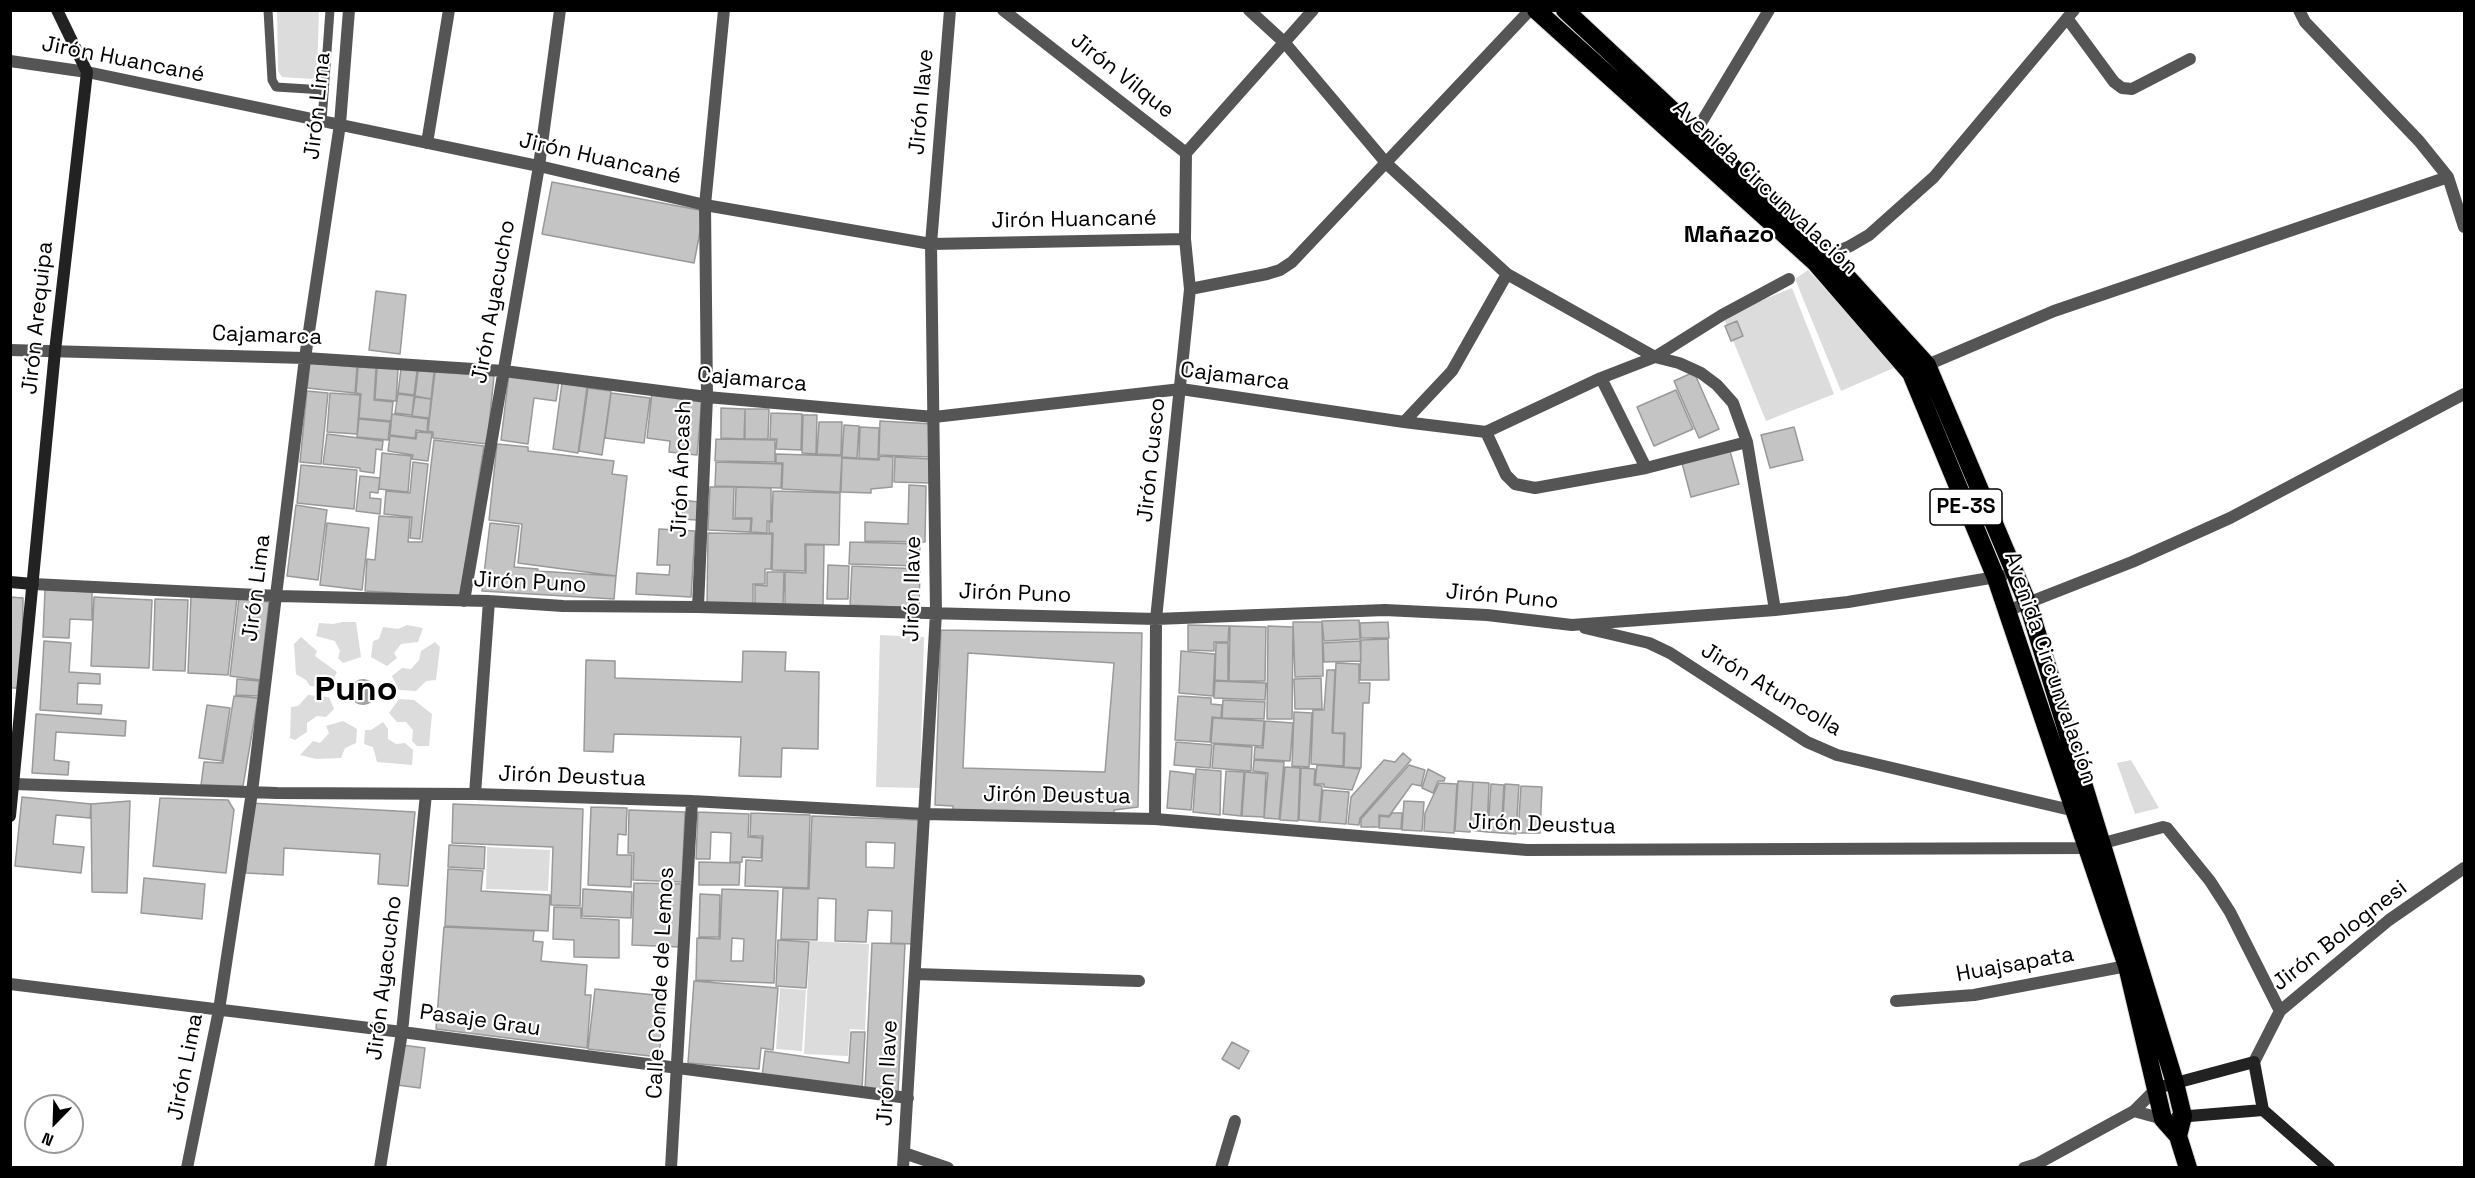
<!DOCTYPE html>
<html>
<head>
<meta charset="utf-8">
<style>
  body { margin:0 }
  #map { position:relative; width:2475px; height:1178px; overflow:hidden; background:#fff; font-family:"Space Grotesk",sans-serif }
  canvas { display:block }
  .frame { position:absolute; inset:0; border:12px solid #000; pointer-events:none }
  .north { position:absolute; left:24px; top:1094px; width:60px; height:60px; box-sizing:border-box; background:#fff; border:2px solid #999; border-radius:50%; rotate:203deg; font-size:16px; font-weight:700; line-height:24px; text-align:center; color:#000 }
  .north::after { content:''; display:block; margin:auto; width:21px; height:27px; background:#000; clip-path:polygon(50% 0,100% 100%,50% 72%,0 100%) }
</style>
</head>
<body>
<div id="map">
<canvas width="2475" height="1178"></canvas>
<div class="frame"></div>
<div class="north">N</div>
</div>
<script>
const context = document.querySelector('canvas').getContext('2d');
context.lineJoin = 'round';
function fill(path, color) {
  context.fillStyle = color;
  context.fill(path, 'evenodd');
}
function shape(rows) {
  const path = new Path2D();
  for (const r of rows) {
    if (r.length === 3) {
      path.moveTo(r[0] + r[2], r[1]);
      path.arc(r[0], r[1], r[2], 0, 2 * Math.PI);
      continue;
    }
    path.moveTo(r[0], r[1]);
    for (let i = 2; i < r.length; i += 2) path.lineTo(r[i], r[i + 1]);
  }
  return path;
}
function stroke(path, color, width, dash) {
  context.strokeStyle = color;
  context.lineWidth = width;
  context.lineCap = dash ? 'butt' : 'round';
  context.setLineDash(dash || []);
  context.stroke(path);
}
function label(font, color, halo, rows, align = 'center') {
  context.font = font + ' "Space Grotesk",sans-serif';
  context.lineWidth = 4.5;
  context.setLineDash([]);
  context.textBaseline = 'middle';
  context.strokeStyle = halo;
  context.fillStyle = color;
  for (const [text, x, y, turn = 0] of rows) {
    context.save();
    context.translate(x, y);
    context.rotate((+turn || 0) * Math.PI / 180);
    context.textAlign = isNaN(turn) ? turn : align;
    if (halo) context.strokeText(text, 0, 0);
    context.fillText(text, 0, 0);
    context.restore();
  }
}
fill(shape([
  [277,11,319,11,317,74,312,79,282,77,278,71],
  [1808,270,1896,367,1841,391,1795,279],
  [1792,288,1834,394,1766,421,1723,316],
  [343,622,356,622,361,657,343,663,338,658,340,651,335,641,316,636,319,623,333,624],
  [407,625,423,628,418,642,401,644,394,653,397,658,387,666,371,657,373,641,379,639,383,627,398,629],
  [880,635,924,637,920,788,876,787],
  [301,637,317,651,315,656,337,672,329,687,310,686,306,680,296,674,294,644],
  [435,642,440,647,436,680,426,681,416,691,399,690,392,676,402,668,411,669,419,660,421,651],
  [308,695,329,697,334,709,326,717,317,716,307,723,307,732,295,740,290,738,291,707,298,706],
  [399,699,414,700,432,714,429,746,417,746,412,741,413,730,406,722,397,722,389,713],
  [343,721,357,729,356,743,345,748,341,758,316,759,300,755,313,741,320,743,329,733,326,726],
  [383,722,388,729,388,739,396,744,405,743,413,750,412,765,377,762,373,747,364,744,365,730,371,730],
  [2131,760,2159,808,2135,814,2117,763],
  [487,847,550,850,548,891,486,889],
  [810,941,869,944,865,1030,850,1029,848,1056,804,1054],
  [780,988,806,990,802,1051,776,1049]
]), '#dcdcdc');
fill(shape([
  [363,692,13]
]), '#a3a3a3');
const building = shape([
  [552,182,704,211,694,263,542,234,552,182],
  [376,291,406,295,400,354,369,350,376,291],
  [1737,321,1743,336,1731,341,1725,326,1737,321],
  [310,363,357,367,355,393,307,388,310,363],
  [358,367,376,368,374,400,393,402,391,421,359,418,361,394,356,393,358,367],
  [377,368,398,369,396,401,375,399,377,368],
  [401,369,417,371,414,395,398,393,401,369],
  [418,371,434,372,431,399,415,396,418,371],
  [435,372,494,376,487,444,433,438,433,432,428,431,435,372],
  [1694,372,1719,429,1699,438,1674,381,1694,372],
  [509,374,559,381,556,401,534,398,528,444,501,440,509,374],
  [562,383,587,387,578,453,553,449,562,383],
  [588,388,611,391,602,455,579,451,588,388],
  [1676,390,1693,429,1654,446,1637,407,1676,390],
  [307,391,328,393,321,464,300,462,307,391],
  [330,393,360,395,357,434,327,432,330,393],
  [611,393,650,398,644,443,605,438,611,393],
  [652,393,702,399,697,455,669,452,670,441,647,438,652,393],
  [398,394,414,396,412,415,395,413,398,394],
  [415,397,431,399,429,418,412,416,415,397],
  [721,408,745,409,744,439,721,438,721,408],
  [745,409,769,409,768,439,745,439,745,409],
  [771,413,802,414,801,450,776,449,777,439,770,439,771,413],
  [392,414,428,419,427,432,416,430,415,438,390,435,392,414],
  [803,415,817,415,816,454,802,453,803,415],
  [359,419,390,422,388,440,357,437,359,419],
  [880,421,933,424,931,457,879,455,880,421],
  [819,422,842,422,841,455,817,454,819,422],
  [844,425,859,426,857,458,842,457,844,425],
  [860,427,879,428,878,459,859,458,860,427],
  [1794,427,1803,460,1770,468,1761,435,1794,427],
  [417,432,432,433,428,461,412,459,413,455,388,451,390,436,416,439,417,432],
  [327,434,383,441,382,450,376,449,374,473,360,471,360,468,323,464,327,434],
  [716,439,775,440,775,462,715,461,716,439],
  [434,440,484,446,460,597,365,591,367,559,375,560,379,516,410,518,408,542,422,542,434,440],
  [497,444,528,447,528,451,614,461,612,474,627,476,616,576,518,563,522,524,489,520,497,444],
  [1730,451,1739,484,1691,497,1682,463,1730,451],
  [382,453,411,456,408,492,379,489,382,453],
  [776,454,842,456,840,492,782,489,783,463,776,463,776,454],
  [880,456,893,457,892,487,871,489,871,493,841,492,842,458,879,460,880,456],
  [895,457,930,459,929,483,894,482,895,457],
  [413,462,428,464,420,539,410,538,412,517,384,514,386,491,410,493,413,462],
  [716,462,782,464,781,488,715,486,716,462],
  [301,465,357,470,354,509,297,503,301,465],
  [360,476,380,478,378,493,370,492,370,498,381,499,380,514,356,511,360,476],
  [909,485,926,486,925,542,865,541,865,522,908,524,909,485],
  [710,487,734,487,733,519,751,519,750,532,708,530,710,487],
  [736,487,771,488,771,521,767,521,767,533,751,532,752,518,735,518,736,487],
  [773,491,840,493,839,545,805,544,805,571,772,570,773,533,769,533,769,522,772,522,773,491],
  [683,500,698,502,697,520,682,519,683,500],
  [296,505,327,510,318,580,287,576,296,505],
  [327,523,369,528,362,590,320,585,327,523],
  [490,523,519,526,514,567,538,569,537,571,616,576,614,599,482,591,490,523],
  [659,529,695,531,691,597,636,594,637,573,669,575,670,565,657,565,659,529],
  [708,533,772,534,771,569,765,569,765,584,753,584,753,605,707,604,708,533],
  [850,542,920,544,919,566,849,564,850,542],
  [806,545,824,545,823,607,785,607,785,572,806,573,806,545],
  [828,565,849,566,848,599,827,599,828,565],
  [852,566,920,569,919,608,850,605,852,566],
  [767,572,784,572,783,606,755,605,755,585,767,586,767,572],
  [45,590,92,592,92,620,70,619,69,638,43,637,45,590],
  [191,596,237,598,228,675,188,673,191,596],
  [10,597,23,598,22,688,10,688,10,597],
  [94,597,152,600,149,668,91,666,94,597],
  [239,598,269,602,260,680,230,676,239,598],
  [155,599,188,600,185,671,153,670,155,599],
  [1359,620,1360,639,1324,641,1322,621,1359,620],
  [1293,622,1322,622,1323,676,1295,677,1293,622],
  [1388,622,1389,638,1361,638,1360,623,1388,622],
  [1188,625,1229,626,1228,642,1214,642,1214,651,1188,650,1188,625],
  [1230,626,1266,627,1265,681,1229,681,1230,626],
  [1268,626,1293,627,1292,719,1267,719,1268,626],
  [941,630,1142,633,1138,807,1114,810,1114,816,953,810,953,806,935,805,941,630],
  [968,653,1114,663,1105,772,963,768,968,653],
  [1388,639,1389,680,1360,680,1361,640,1388,639],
  [44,641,71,643,69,672,100,674,100,684,78,683,77,704,102,705,101,714,40,710,44,641],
  [1360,641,1361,661,1324,662,1323,643,1360,641],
  [1216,643,1228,643,1228,681,1215,680,1216,643],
  [743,651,786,652,785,671,819,672,818,749,782,748,781,777,739,776,741,737,614,734,613,752,584,751,586,660,615,661,615,678,742,682,743,651],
  [1181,651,1215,654,1213,696,1179,693,1181,651],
  [1336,663,1359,664,1359,683,1370,683,1369,703,1363,703,1361,768,1344,767,1345,733,1333,733,1336,663],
  [1327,670,1335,670,1332,733,1344,734,1343,766,1311,764,1313,710,1324,710,1327,670],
  [1321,678,1322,709,1295,709,1294,679,1321,678],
  [237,679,259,681,258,696,236,695,237,679],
  [1215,681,1266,683,1265,700,1214,698,1215,681],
  [234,696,258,698,243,786,201,785,204,762,223,763,234,696],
  [1178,696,1211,698,1211,704,1222,705,1221,718,1212,717,1210,742,1175,740,1178,696],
  [1223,700,1265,702,1264,719,1222,718,1223,700],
  [207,705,230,708,222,761,199,758,207,705],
  [1294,712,1312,713,1309,767,1292,766,1294,712],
  [36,714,126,721,125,736,56,732,54,760,69,762,68,775,32,773,36,714],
  [1213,718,1264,721,1262,746,1211,743,1213,718],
  [1265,721,1293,723,1290,761,1254,759,1255,747,1263,748,1265,721],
  [1176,742,1212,745,1210,768,1174,765,1176,742],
  [1214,744,1252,747,1251,771,1212,768,1214,744],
  [1403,753,1411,760,1360,818,1359,825,1348,824,1351,797,1384,760,1395,762,1403,753],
  [1254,760,1284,762,1279,819,1264,818,1268,773,1253,771,1254,760],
  [1317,765,1360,769,1352,790,1324,787,1324,784,1315,784,1317,765],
  [1409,765,1425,770,1421,786,1412,784,1389,816,1379,815,1379,827,1361,827,1361,819,1409,765],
  [1285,767,1300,768,1298,821,1280,820,1285,767],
  [1301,768,1315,769,1314,785,1322,786,1319,822,1299,820,1301,768],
  [1196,769,1221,771,1220,815,1193,812,1196,769],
  [1428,769,1445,778,1444,781,1438,781,1433,793,1422,788,1428,769],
  [1170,771,1194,774,1191,810,1167,808,1170,771],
  [1226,771,1244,772,1241,816,1223,814,1226,771],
  [1245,772,1266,774,1264,817,1242,816,1245,772],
  [1458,781,1473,782,1470,832,1455,831,1458,781],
  [1473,782,1489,783,1487,832,1470,830,1473,782],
  [1439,783,1457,784,1454,833,1424,831,1425,813,1439,783],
  [1491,784,1504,785,1501,833,1488,832,1491,784],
  [1505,784,1519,785,1516,834,1502,833,1505,784],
  [1521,786,1542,787,1540,833,1518,833,1521,786],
  [1323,790,1349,792,1346,824,1320,822,1323,790],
  [22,797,91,804,90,818,56,815,53,844,84,847,81,873,15,866,22,797],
  [160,798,228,800,234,810,226,873,153,866,160,798],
  [130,801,127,893,92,892,91,804,130,801],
  [1404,801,1424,802,1422,831,1402,830,1404,801],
  [250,803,415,812,408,886,378,884,380,854,284,848,283,875,246,873,250,803],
  [453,804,583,809,580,906,551,905,553,847,452,843,453,804],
  [591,807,627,808,626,835,618,834,617,855,632,855,631,887,588,885,591,807],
  [629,810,685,812,682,882,633,880,634,853,628,853,629,810],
  [698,812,749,814,748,837,762,838,761,858,742,857,742,862,730,862,731,833,711,832,710,859,696,859,698,812],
  [751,813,810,815,808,888,745,886,746,860,762,861,763,836,750,836,751,813],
  [1392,813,1402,813,1401,829,1379,828,1380,816,1389,817,1392,813],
  [812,816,919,820,914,944,891,943,892,911,868,910,866,942,835,941,836,899,818,898,817,940,781,939,783,888,809,889,812,816],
  [866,842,895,843,894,868,866,867,866,842],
  [449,845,485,847,484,869,448,867,449,845],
  [699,862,740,863,739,885,699,885,699,862],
  [448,869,483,871,481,891,550,895,548,931,445,926,448,869],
  [144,878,205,884,202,919,141,913,144,878],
  [634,883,681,884,679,947,632,945,634,883],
  [583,889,632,892,631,918,582,916,583,889],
  [722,889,778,891,774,983,696,980,697,938,720,939,722,889],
  [732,938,744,939,743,961,731,961,732,938],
  [700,894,720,895,719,937,699,937,700,894],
  [554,907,581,908,581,918,619,920,619,958,574,957,574,940,553,939,554,907],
  [444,927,534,931,533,941,543,942,541,961,587,965,585,995,591,995,587,1048,436,1029,444,927],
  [778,940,809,942,806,988,776,986,778,940],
  [872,943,905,944,898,1092,865,1090,872,943],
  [694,981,778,988,773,1050,761,1048,759,1069,688,1063,694,981],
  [595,989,665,996,659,1057,588,1049,595,989],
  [851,1032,865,1032,862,1089,762,1077,765,1051,849,1063,851,1032],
  [1232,1042,1249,1051,1239,1069,1222,1059,1232,1042],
  [402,1045,425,1048,420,1088,397,1085,402,1045]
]);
fill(building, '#c4c4c4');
stroke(building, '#999', 1.5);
const highway = shape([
  [1536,10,1815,262,1911,373,1996,578,2127,966,2163,1119,2178,1136,2188,1168],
  [1565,10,1827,255,1927,365,2028,604,2175,1083,2183,1116,2178,1136]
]);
stroke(highway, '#dbdbdb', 20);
stroke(shape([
  [268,10,272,80,276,87,324,90],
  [322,121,330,10]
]), '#555', 9);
stroke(shape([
  [1003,10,1186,153],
  [1249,10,1285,43,1387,164,1507,274,1655,357,1679,363,1701,373,1717,385,1733,403,1747,442,1775,610],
  [2299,10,2305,22,2419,141,2448,177,2464,227],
  [2067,18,2114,82,2122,88,2132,89,2190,59],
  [10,61,87,72,322,121,539,166,705,205,931,244,1185,239],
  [1692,138,1769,10],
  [427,143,449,10],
  [1821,259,1850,246,1869,235,1934,177,2074,10],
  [1190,289,1267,274,1280,270,1292,262,1530,10],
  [10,350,305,358,504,371,707,397,934,417,1181,389,1404,422,1486,432,1601,378,1655,357,1722,315,1789,279],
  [1920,368,2054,311,2448,177],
  [1601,378,1646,468],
  [1404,422,1452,371,1507,274],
  [1486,432,1506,475,1515,484,1535,488,1646,468,1747,442],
  [33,584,278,596,489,601,563,606,698,607,1156,619,1385,610,1487,615,1572,625,1775,610,1848,602,2002,576],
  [464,601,539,166,560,10],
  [698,607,707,397,705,205,724,10],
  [2007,611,2132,562,2230,518,2464,394],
  [1585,628,1649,643,1670,653,1807,742,1837,755,2075,811,2080,811],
  [14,784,277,793,475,794,692,801,924,814,1155,819,1527,850,2085,848,2163,827,2167,828,2210,881,2230,912,2280,1011],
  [475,794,489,601],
  [1155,819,1156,619,1190,289,1185,239,1186,153,1313,10],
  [915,974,1139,981],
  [10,984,402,1032,908,1098],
  [1896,1001,1974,995,2132,965],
  [2254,1062,2280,1011,2389,920,2464,868],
  [2134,1111,2163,1119],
  [904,1153,948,1168],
  [187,1168,219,1010,252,792,305,358,340,124,349,10],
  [380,1168,402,1032,426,794],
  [671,1168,692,801],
  [903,1168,936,613,931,244,950,10],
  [1221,1168,1235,1121],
  [2024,1168,2037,1164,2134,1111,2157,1088]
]), '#555', 12);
stroke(shape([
  [10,582,33,584],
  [10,816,55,351,87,72,57,10],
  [2157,1088,2254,1062,2263,1110,2329,1168],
  [2177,1117,2263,1110]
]), '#222', 12);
stroke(highway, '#000', 18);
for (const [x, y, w] of [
  [1966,507,72]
]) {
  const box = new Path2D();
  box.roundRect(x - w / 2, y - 18, w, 36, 4.5);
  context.fillStyle = '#fff';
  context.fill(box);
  stroke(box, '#000', 1.5);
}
label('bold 21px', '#000', null, [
  ["PE-3S",1966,507]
]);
label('22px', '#000', '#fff', [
  ["Jirón Huancané",123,60,11],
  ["Jirón Vilque",1122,76,38],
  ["Jirón Ilave",922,102,-85],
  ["Jirón Lima",318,106,-84],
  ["Jirón Huancané",600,159,13],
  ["Avenida Circunvalación",1765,188,43],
  ["Jirón Huancané",1074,220,-1],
  ["Jirón Ayacucho",494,302,-80],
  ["Jirón Arequipa",38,318,-84],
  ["Cajamarca",267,336,2],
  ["Cajamarca",1235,377,7],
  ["Cajamarca",752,380,5],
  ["Jirón Cusco",1152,460,-84],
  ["Jirón Áncash",682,469,-88],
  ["Jirón Puno",530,583,3],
  ["Jirón Lima",257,588,-83],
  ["Jirón Ilave",913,589,-89],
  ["Jirón Puno",1015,594,2],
  ["Jirón Puno",1502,597,5],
  ["Avenida Circunvalación",2050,668,71],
  ["Jirón Atuncolla",1771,690,31],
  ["Jirón Deustua",572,777,2],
  ["Jirón Deustua",1057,796,1],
  ["Jirón Deustua",1542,825,2],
  ["Jirón Bolognesi",2340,936,-38],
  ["Huajsapata",2015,965,-10],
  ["Jirón Ayacucho",385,978,-83],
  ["Calle Conde de Lemos",661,983,-87],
  ["Pasaje Grau",480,1021,8],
  ["Jirón Lima",186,1067,-79],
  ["Jirón Ilave",888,1073,-87]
]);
label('bold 24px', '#000', '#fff', [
  ["Mañazo",1729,235]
]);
label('bold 34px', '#000', '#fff', [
  ["Puno",356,691]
]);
</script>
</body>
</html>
